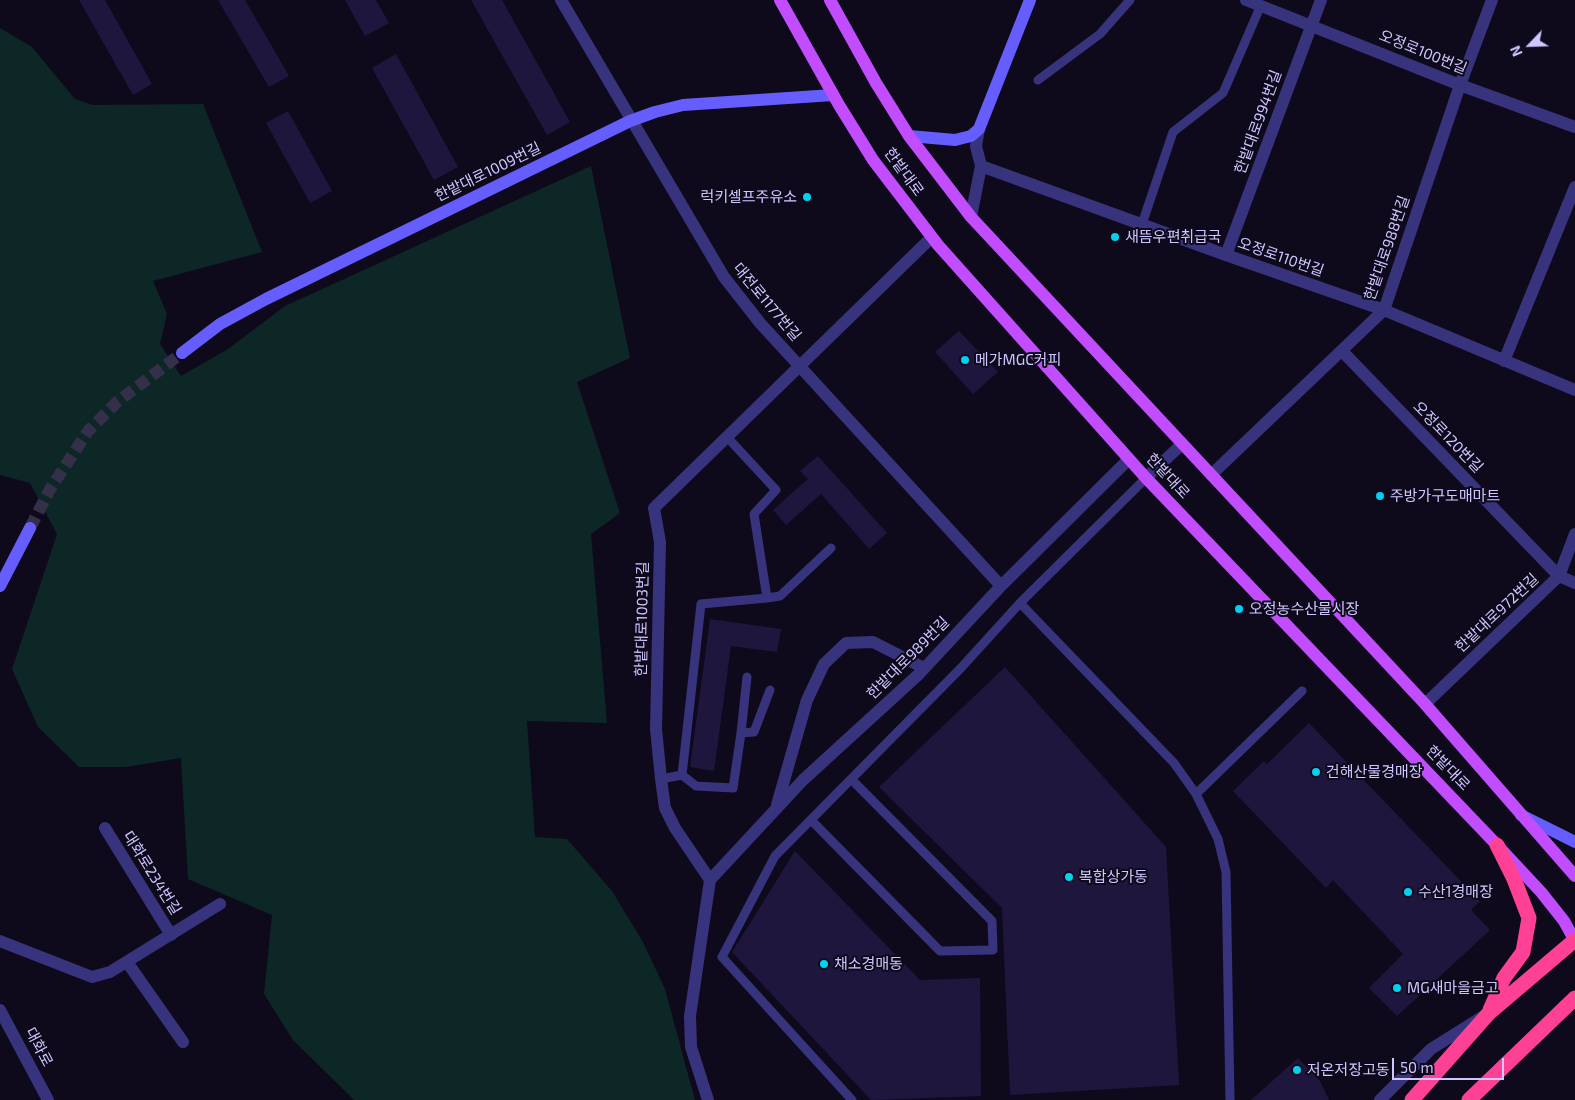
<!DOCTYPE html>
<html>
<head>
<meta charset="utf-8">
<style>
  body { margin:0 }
  #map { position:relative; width:1575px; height:1100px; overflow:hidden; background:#0e0a1c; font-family:"Exo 2",sans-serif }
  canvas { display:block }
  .north { position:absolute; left:1505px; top:20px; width:50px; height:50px; -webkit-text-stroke:4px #0e0a1c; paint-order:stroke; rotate:246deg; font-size:14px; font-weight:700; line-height:20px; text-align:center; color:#cec6ff }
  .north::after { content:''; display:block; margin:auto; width:18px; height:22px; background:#cec6ff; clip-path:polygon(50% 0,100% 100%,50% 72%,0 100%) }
  .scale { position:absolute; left:1392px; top:1058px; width:112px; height:22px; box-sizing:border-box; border:2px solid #cec6ff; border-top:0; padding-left:6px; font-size:15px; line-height:18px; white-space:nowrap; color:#cec6ff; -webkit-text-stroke:4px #0e0a1c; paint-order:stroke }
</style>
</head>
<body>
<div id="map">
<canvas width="1575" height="1100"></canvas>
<div class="north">N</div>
<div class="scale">50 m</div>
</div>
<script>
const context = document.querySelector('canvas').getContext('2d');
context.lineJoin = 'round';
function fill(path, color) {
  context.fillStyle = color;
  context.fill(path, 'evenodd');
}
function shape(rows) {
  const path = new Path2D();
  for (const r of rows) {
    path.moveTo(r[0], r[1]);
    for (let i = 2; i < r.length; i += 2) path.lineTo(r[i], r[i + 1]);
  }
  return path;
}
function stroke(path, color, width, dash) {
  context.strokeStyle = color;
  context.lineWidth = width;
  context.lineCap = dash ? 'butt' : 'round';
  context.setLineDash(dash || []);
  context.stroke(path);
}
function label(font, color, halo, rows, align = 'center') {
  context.font = font + ' "Exo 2","Noto Sans KR",sans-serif';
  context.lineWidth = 4;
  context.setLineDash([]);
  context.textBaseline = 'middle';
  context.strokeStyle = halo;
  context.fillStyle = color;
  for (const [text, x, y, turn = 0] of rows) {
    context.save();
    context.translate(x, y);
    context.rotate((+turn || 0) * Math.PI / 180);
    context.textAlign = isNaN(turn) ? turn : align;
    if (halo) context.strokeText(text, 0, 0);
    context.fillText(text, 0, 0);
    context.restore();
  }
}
fill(shape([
  [0,28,32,47,75,99,93,105,203,104,262,252,153,281,167,314,160,344,181,376,228,349,285,306,591,166,630,358,577,382,620,513,591,534,607,723,527,721,535,837,567,839,612,891,643,942,665,989,695,1100,354,1100,293,1040,264,994,272,915,188,879,181,758,126,767,79,767,38,727,12,669,57,534,30,483,0,475]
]), '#0d2626');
fill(shape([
  [79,0,105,0,152,84,133,95],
  [218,0,245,0,289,76,269,87],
  [345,0,376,0,389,23,365,36],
  [471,0,502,0,570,122,547,135],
  [396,54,458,167,434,180,372,68],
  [288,111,332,191,310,203,266,123],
  [959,331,998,372,973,394,935,352],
  [818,456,887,533,869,549,821,494,786,525,773,510,808,479,800,471],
  [710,619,781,629,777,652,731,646,714,771,690,767],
  [1005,667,1166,847,1179,1085,1010,1095,1002,908,879,787],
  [1309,723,1480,901,1471,910,1490,930,1397,1016,1369,988,1403,954,1333,880,1326,888,1233,791,1264,761,1267,764],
  [795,851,920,980,980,978,981,1096,871,1100,732,952],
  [1298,1058,1320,1081,1329,1100,1251,1100]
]), '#1f163e');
stroke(shape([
  [30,528,49,491,88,431,117,402,182,353]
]), '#343049', 12, [12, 6]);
stroke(shape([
  [1038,80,1100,34,1130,0],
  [1142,224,1173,132,1223,93,1261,5],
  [727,437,776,490,754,514,767,598,701,604,682,775,696,786,733,788,741,733,754,732,770,690],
  [1146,478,1020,603,1174,763,1196,794,1218,839,1226,872,1230,1100],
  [767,598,780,596,831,548],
  [741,733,747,677],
  [661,779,682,775],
  [1196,794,1302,691],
  [811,820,940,951,993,950,992,921,851,779],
  [852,1100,722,957,775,856,960,669,1020,603]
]), '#38337d', 9);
stroke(shape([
  [561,0,724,277,760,323,1001,586],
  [1246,0,1460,85,1575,127],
  [979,129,976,146,981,166,1226,255,1384,310,1575,390],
  [971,217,981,166],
  [1226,255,1321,0],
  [1342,351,1559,576,1575,583],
  [1504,361,1575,187],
  [1211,475,1384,310,1460,85,1492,0],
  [1146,478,1182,444],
  [1425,704,1559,576,1575,534],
  [777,805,807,700,824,664,846,643,873,642,924,668],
  [105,828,171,935],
  [710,880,803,780,919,674,1001,586,1129,459],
  [0,941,92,977,110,972,220,904],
  [127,962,183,1042],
  [0,1010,48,1100],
  [708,1100,691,1047,690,1016,710,880,675,828,665,808,661,779,656,729,660,542,654,508,931,238],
  [1380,1100,1431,1049,1482,1017]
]), '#38337d', 12);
stroke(shape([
  [909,136,955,140,971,136,979,129,1030,0],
  [182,353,220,324,266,299,630,121,655,112,683,105,833,95],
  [0,586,30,528],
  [1521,815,1575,842]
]), '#665dff', 12);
stroke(shape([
  [780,0,839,105,873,160,938,245,1146,478,1497,845,1541,892,1564,921,1575,941],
  [830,0,876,83,909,136,971,217,1425,704,1575,876]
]), '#c24dff', 12);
stroke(shape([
  [1490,1010,1504,978,1523,952,1529,918,1514,879,1497,845],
  [1412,1100,1489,1013,1575,940],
  [1469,1100,1575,998]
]), '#ff4196', 15);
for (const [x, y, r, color] of [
  [807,197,5,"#00d1f1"],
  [1115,237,5,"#00d1f1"],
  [965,360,5,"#00d1f1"],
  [1380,496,5,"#00d1f1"],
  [1239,609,5,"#00d1f1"],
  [1316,772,5,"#00d1f1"],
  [1069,877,5,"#00d1f1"],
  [1408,892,5,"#00d1f1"],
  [824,964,5,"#00d1f1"],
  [1397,988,5,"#00d1f1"],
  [1297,1070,5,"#00d1f1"]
]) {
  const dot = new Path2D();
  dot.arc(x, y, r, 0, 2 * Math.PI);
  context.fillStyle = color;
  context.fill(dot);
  stroke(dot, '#0e0a1c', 2);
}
label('15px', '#cec6ff', '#0e0a1c', [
  ["오정로100번길",1423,52,22],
  ["한밭대로994번길",1258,122,-70],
  ["한밭대로1009번길",488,172,-26],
  ["한밭대로",904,172,54],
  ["한밭대로988번길",1387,248,-71],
  ["오정로110번길",1281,257,19],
  ["대전로1177번길",767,302,50],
  ["오정로120번길",1448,437,46],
  ["한밭대로",1168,476,47],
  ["한밭대로972번길",1497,613,-43],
  ["한밭대로1003번길",642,619,-89],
  ["한밭대로989번길",908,658,-45],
  ["한밭대로",1448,768,46],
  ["대화로234번길",152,873,58],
  ["대화로",39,1047,62]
]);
label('15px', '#cec6ff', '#0e0a1c', [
  ["럭키셀프주유소",797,197,"right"],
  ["새뜸우편취급국",1125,237],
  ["메가MGC커피",975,360],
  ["주방가구도매마트",1390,496],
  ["오정농수산물시장",1249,609],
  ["건해산물경매장",1326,772],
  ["복합상가동",1079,877],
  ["수산1경매장",1418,892],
  ["채소경매동",834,964],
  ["MG새마을금고",1407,988],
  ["저온저장고동",1307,1070]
], 'left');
</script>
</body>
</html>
